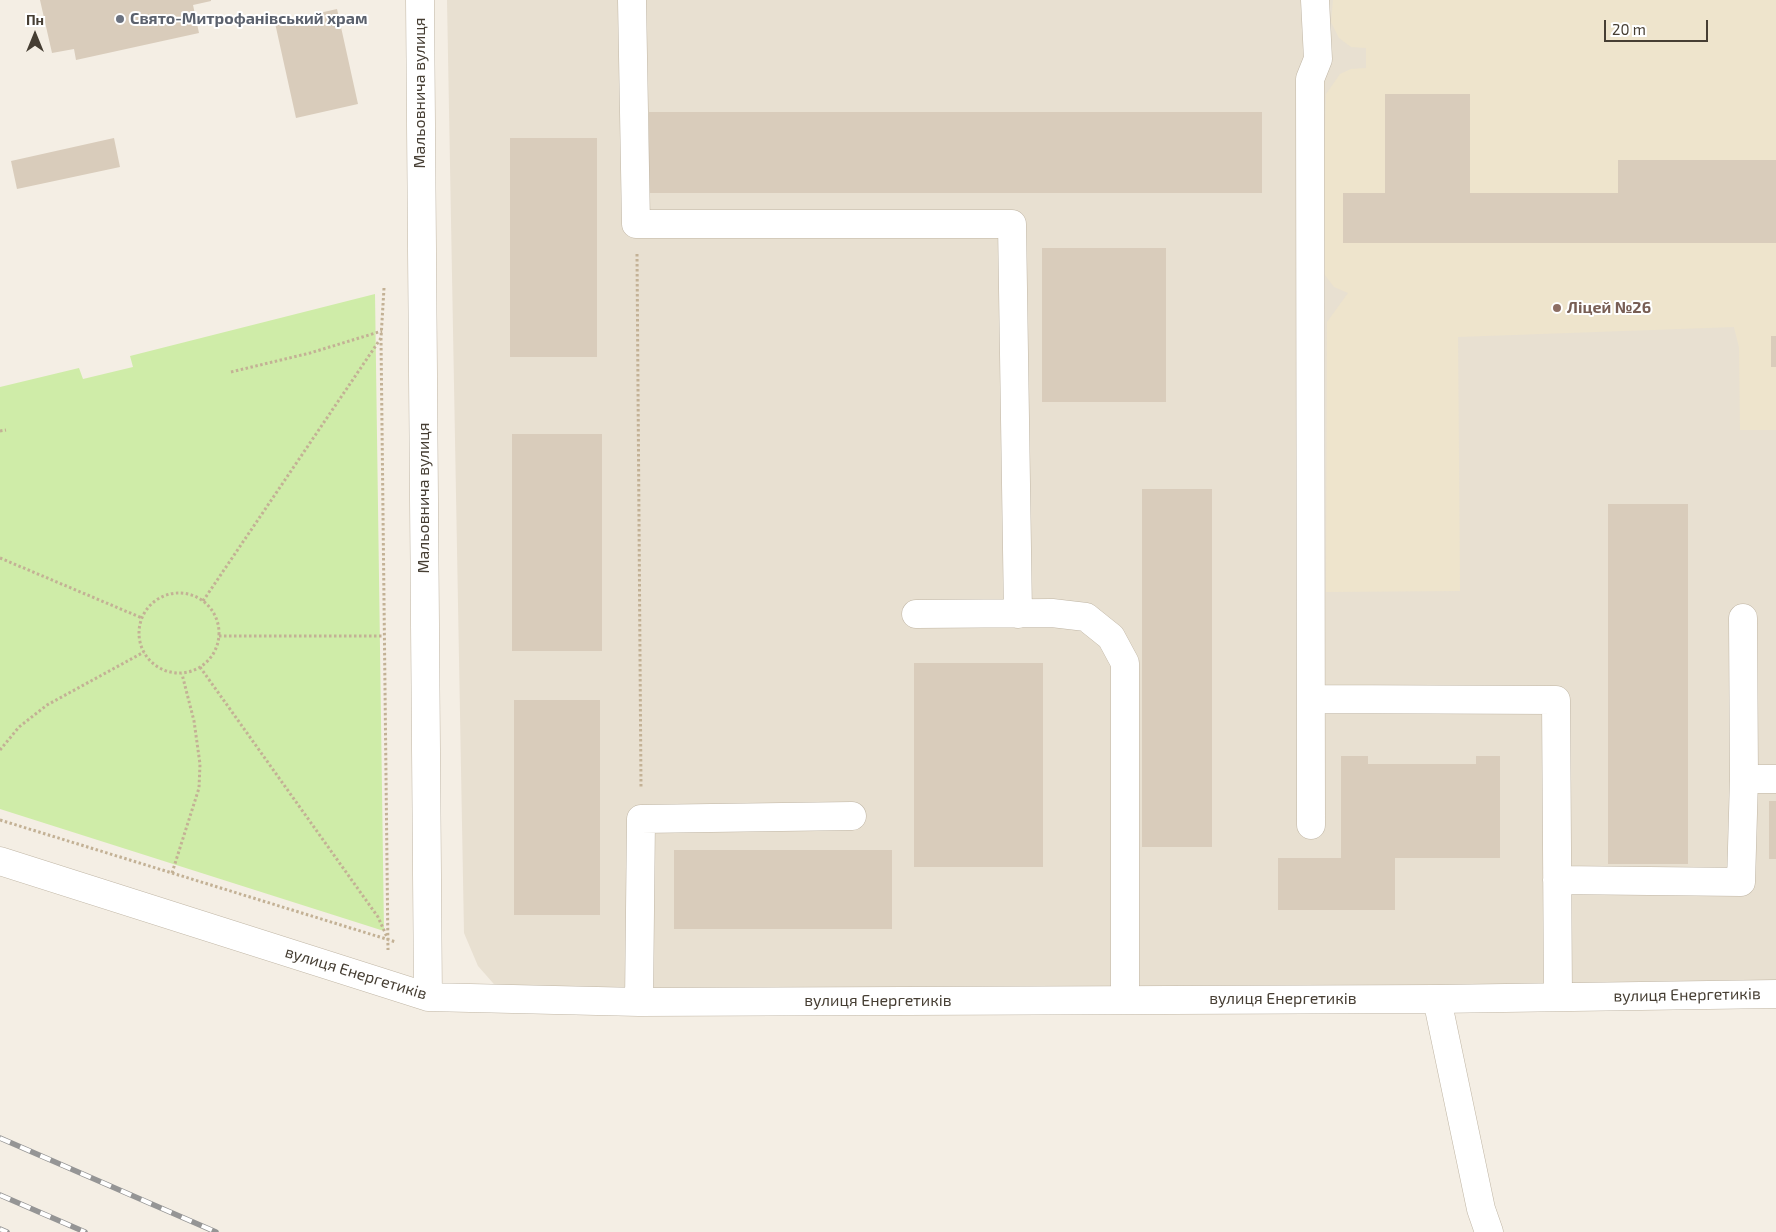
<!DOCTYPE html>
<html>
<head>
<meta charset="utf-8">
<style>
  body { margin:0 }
  #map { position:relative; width:1776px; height:1232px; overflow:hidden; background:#f4eee4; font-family:"Exo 2",sans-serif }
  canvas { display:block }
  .north { position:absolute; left:10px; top:10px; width:50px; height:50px; -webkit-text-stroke:4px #fff; paint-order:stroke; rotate:0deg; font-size:14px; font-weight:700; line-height:20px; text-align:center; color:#463e33 }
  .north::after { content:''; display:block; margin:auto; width:18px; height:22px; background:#463e33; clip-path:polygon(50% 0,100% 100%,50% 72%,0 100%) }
  .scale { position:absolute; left:1604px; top:20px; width:104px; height:22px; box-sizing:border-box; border:2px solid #463e33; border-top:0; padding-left:6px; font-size:15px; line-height:18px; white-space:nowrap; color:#463e33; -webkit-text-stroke:4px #fff; paint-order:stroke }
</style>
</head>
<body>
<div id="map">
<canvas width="1776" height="1232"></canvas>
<div class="north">Пн</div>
<div class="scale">20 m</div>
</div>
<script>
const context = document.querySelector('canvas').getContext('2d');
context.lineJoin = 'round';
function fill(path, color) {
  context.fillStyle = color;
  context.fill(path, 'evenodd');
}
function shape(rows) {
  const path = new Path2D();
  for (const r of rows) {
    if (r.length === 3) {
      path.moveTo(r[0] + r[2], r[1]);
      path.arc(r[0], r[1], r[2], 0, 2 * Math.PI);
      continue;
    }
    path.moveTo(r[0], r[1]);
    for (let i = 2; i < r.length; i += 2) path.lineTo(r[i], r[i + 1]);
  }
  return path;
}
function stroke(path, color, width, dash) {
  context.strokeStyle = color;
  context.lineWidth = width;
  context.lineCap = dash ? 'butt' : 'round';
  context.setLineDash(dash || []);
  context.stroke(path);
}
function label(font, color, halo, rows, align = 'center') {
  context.font = font + ' "Exo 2",sans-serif';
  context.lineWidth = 4;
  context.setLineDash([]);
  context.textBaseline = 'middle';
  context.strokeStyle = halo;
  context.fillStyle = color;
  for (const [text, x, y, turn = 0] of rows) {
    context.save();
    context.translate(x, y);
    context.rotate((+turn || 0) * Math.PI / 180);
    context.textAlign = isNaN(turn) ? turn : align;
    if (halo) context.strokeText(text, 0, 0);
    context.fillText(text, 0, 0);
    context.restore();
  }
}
fill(shape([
  [447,0,1776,0,1776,986,500,991,478,966,464,933]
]), '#e8e0d1');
fill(shape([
  [1333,0,1776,0,1776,430,1740,430,1739,347,1734,327,1458,337,1460,591,1326,592,1327,322,1348,293,1334,287,1324,274,1321,258,1326,94,1340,74,1351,69,1366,68,1366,48,1351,47,1339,38,1331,22]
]), '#eee4cc');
fill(shape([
  [375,294,384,931,0,809,0,387,79,368,83,379,133,367,130,356]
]), '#cfeca8');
fill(shape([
  [40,0,211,0,211,1,193,5,199,33,76,60,74,49,52,53],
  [337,9,358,104,296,118,275,23],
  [1385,94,1470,94,1470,193,1618,193,1618,160,1776,160,1776,243,1343,243,1343,193,1385,193],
  [649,112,1262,112,1262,193,649,193],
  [114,138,120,167,17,189,11,161],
  [510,138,597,138,597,357,510,357],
  [1042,248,1166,248,1166,402,1042,402],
  [1771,336,1776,336,1776,367,1771,367],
  [512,434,602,434,602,651,512,651],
  [1142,489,1212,489,1212,847,1142,847],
  [1608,504,1688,504,1688,864,1608,864],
  [914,663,1043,663,1043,867,914,867],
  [514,700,600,700,600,915,514,915],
  [1341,756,1368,756,1368,764,1476,764,1476,756,1500,756,1500,858,1395,858,1395,910,1278,910,1278,858,1341,858],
  [1769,801,1776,801,1776,859,1769,859],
  [674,850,892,850,892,929,674,929]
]), '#d9ccbb');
const minor = shape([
  [420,0,428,997],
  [632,0,636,224,1012,224,1018,614],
  [916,614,1052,613,1086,617,1111,637,1125,663,1125,1000],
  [1743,618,1744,779],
  [1311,699,1556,700,1558,997],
  [1311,825,1310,79,1318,59,1315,0],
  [0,861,428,997,639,1002,1437,999,1776,994],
  [1557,880,1741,882,1744,779,1776,779],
  [1437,999,1481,1209,1489,1232],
  [639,1002,641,819,852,816]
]);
stroke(minor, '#c0b6a5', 29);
stroke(shape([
  [637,254,641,788],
  [384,288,381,338,388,950],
  [231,372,310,353,382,331],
  [0,431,6,430],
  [0,558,142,618],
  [179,633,40],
  [203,601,381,338],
  [219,636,384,636],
  [200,667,378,917,387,937],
  [0,750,19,727,47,705,144,652],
  [0,820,396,942],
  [172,873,199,788,200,764,194,721,182,674]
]), '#c3b195', 3, [2.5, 2.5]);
stroke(minor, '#fff', 28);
const rail = shape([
  [0,1138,216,1232],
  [0,1195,85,1232],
  [0,1229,7,1232]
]);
stroke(rail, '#959595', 5.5);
stroke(rail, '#fff', 4, [11]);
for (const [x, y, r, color] of [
  [120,19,5,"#6b7280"],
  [1557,308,5,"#8d6e63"]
]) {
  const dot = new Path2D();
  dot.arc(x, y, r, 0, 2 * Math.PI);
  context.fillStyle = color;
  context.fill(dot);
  stroke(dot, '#fff', 2);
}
label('bold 16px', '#5b616d', '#fff', [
  ["Свято-Митрофанівський храм",130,19]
], 'left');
label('16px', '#463e33', '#fff', [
  ["Мальовнича вулиця",420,93,-90],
  ["Мальовнича вулиця",424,498,-90],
  ["вулиця Енергетиків",356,973,17],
  ["вулиця Енергетиків",1687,995,-1],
  ["вулиця Енергетиків",1283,999],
  ["вулиця Енергетиків",878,1001]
]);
label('bold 16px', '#785e54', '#fff', [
  ["Ліцей №26",1567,308]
], 'left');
</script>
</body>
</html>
